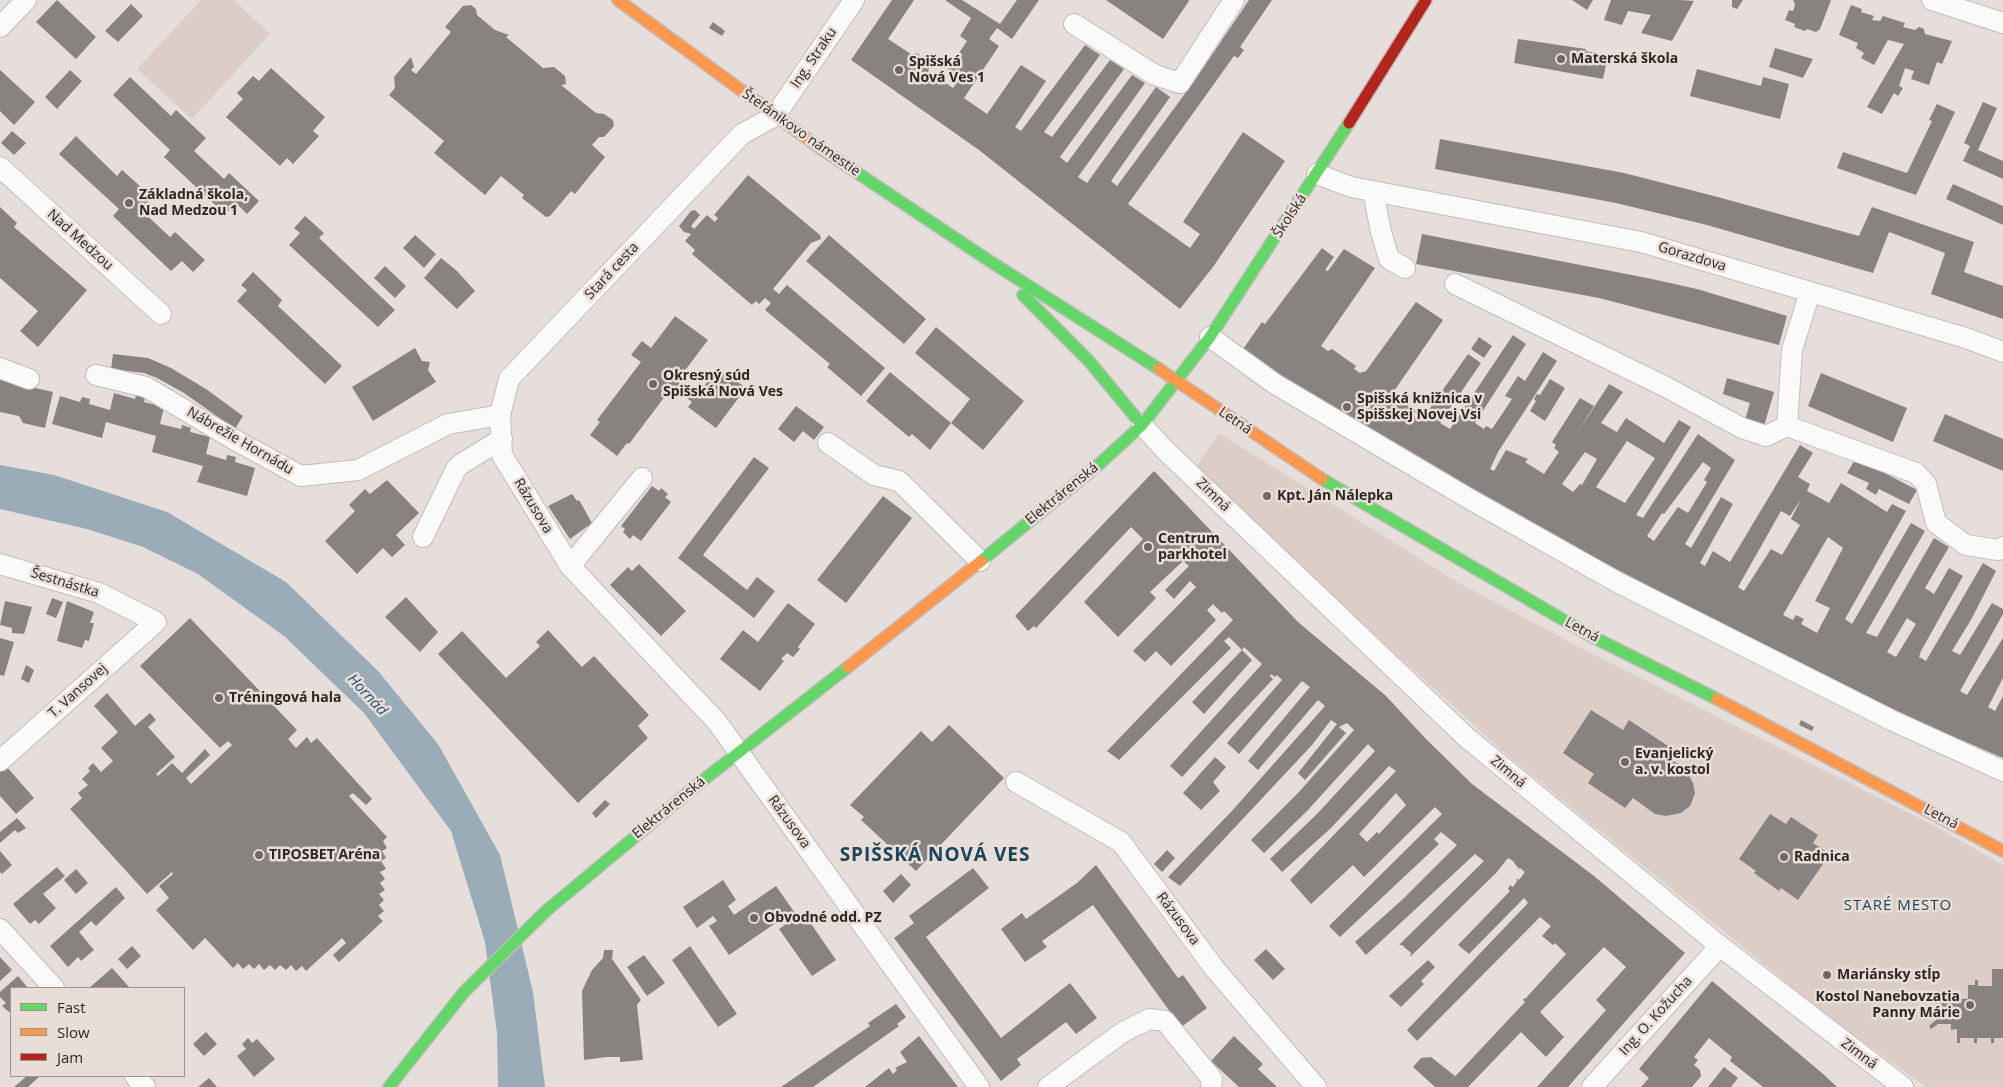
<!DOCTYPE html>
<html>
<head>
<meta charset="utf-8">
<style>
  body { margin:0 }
  #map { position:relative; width:2003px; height:1087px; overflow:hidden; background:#e5dedb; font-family:"Open Sans",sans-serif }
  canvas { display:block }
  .legend { position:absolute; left:10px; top:987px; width:175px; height:90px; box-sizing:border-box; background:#e9ddd7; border:1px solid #9d9490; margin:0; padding:6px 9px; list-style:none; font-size:15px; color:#2c2725 }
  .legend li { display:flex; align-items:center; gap:10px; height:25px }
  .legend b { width:25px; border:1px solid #9d9490 }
</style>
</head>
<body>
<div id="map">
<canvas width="2003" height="1087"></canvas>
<ul class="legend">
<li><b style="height:6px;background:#63d668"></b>Fast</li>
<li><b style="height:6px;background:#ff974d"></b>Slow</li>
<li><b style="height:6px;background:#b3261e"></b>Jam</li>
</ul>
</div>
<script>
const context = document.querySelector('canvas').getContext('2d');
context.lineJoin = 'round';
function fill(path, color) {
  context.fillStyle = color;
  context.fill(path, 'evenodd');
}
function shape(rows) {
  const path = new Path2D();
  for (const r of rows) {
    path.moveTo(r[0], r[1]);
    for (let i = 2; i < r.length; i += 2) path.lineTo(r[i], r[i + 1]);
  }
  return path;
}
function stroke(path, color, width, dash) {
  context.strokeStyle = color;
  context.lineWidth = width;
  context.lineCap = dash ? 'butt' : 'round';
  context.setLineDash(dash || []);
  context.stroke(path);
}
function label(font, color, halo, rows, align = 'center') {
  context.font = font + ' "Open Sans",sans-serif';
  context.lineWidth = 5;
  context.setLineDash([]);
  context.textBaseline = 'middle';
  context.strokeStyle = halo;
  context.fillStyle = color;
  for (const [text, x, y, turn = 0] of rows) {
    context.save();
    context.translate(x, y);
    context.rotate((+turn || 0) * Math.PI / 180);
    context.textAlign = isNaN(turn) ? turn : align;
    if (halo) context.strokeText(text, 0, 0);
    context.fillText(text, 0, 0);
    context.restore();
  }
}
fill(shape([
  [201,0,234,0,270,34,192,119,137,69],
  [1219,433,1457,582,1579,647,1929,823,2003,865,2003,1087,1926,1087,1834,1021,1508,756,1249,520,1196,467]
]), '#dccec7');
fill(shape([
  [0,465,54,475,167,512,286,582,378,671,438,744,500,855,533,992,545,1087,498,1087,497,1033,485,942,451,831,364,713,284,636,198,574,143,547,87,529,0,509]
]), '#9aacb7');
fill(shape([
  [57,0,96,37,76,59,36,22],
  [892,0,914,0,888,39,914,56,916,53,920,55,918,58,930,67,928,71,953,88,961,77,948,69,967,41,960,36,971,18,945,0,962,0,1000,24,1017,0,1039,0,1012,39,997,28,989,39,999,46,964,98,987,114,1021,65,1046,81,1015,127,1021,131,1085,45,1100,55,1044,132,1052,137,1110,60,1124,69,1060,157,1067,163,1132,75,1145,83,1078,177,1087,183,1156,87,1170,97,1111,181,1117,186,1195,80,1249,0,1272,0,1240,47,1244,50,1238,58,1234,56,1128,204,1190,248,1200,234,1183,222,1243,132,1285,161,1213,267,1180,309,979,150,851,60],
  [1106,0,1188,0,1189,1,1163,39],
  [1572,0,1593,0,1587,10],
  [1611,0,1680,0,1694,1,1672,41,1641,33,1651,15,1628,11,1622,25,1604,20],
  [1732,0,1743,0,1737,9,1732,7],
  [1793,0,1831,0,1820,29,1816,32,1807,29,1805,31,1794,27,1795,24,1785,20,1789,10,1793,11,1795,5],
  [131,4,143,16,118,42,105,31],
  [471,5,476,9,477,15,495,30,509,35,506,37,543,68,554,67,565,76,566,84,561,85,596,113,604,114,613,120,614,126,604,137,599,137,592,145,605,157,575,194,571,191,550,216,546,217,522,198,524,195,501,176,485,195,434,153,444,141,389,95,395,88,394,77,411,57,414,67,411,70,416,74,451,32,445,27,463,6],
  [1851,5,1862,9,1861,12,1874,16,1872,20,1880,21,1883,16,1905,23,1903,27,1915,30,1919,27,1924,29,1925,34,1952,41,1942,64,1937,62,1929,85,1911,79,1914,71,1905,68,1899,86,1903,88,1898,96,1894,93,1882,114,1867,107,1904,44,1888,40,1874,65,1861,58,1864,53,1856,48,1858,43,1839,35],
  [713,22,725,31,722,36,709,28],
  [1518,39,1586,49,1585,51,1608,55,1603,79,1514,63],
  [1775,48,1813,59,1803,78,1769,67],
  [271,68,325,117,313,131,319,136,293,164,287,158,280,166,226,117,243,99,237,93,253,76,259,81],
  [1697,69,1761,86,1763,77,1789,84,1780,119,1690,96],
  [0,70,35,102,14,125,0,111],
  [70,70,82,81,57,109,45,97],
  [130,77,171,116,176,110,206,138,194,151,224,179,229,173,259,201,247,214,236,203,225,214,164,157,170,150,113,95],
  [1983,102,1997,108,1978,150,2003,161,2003,179,1963,161,1970,146,1964,143],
  [1937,104,1955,112,1916,195,1837,168,1843,152,1907,173,1932,121,1929,120],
  [12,131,26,143,14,155,1,143],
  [76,136,117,176,122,170,152,197,141,210,170,237,175,232,205,260,193,272,182,261,171,271,113,216,119,209,59,154],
  [1440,139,1624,173,1714,196,1859,236,1872,207,1974,242,1964,272,2003,286,2003,319,1931,294,1945,253,1889,232,1873,273,1707,225,1616,203,1435,169],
  [748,175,820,235,821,239,811,243,773,289,779,294,787,285,885,368,861,396,827,367,830,364,765,310,771,303,765,298,759,304,756,301,752,305,692,254,695,250,685,241,691,234,684,232,679,226,691,211,695,210,700,215,691,226,694,229,707,215,715,222,718,218,714,215],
  [1953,184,2003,206,2003,225,1946,199],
  [0,207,17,223,14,227,87,290,38,347,20,331,38,311,0,278],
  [305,216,324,233,319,238,395,310,378,327,289,245,300,233,294,228],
  [1422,234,1652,279,1697,289,1787,316,1779,345,1599,298,1416,264],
  [415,235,436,254,424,268,403,248],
  [829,235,926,319,904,344,806,261],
  [1322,248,1334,257,1325,270,1328,271,1344,249,1375,268,1321,346,1328,351,1332,349,1356,366,1354,369,1360,373,1366,371,1416,302,1443,320,1392,394,1416,411,1413,415,1421,421,1468,354,1481,363,1440,423,1450,429,1513,335,1526,344,1475,423,1484,429,1486,426,1492,429,1512,399,1505,396,1518,376,1525,381,1543,352,1557,361,1498,452,1490,469,1494,471,1506,450,1528,459,1525,462,1544,474,1559,452,1554,448,1556,445,1552,442,1580,398,1594,406,1576,435,1609,384,1623,392,1601,423,1617,432,1626,418,1664,443,1679,420,1691,427,1636,515,1643,518,1698,434,1735,460,1685,544,1691,548,1721,497,1733,504,1700,563,1705,566,1713,551,1730,562,1800,445,1813,453,1798,477,1810,484,1807,491,1829,503,1841,483,1887,512,1892,504,1906,511,1845,619,1852,624,1911,523,1925,531,1866,633,1877,637,1934,538,1949,547,1925,588,1934,594,1949,568,1963,576,1921,651,1919,657,1921,658,1926,661,1983,563,1996,571,1972,618,1952,651,1960,655,1992,603,2003,609,2003,614,1960,691,1967,695,2003,638,2003,678,1988,707,1995,711,2003,696,2003,758,1899,713,1800,664,1556,538,1353,421,1241,352,1262,322,1265,324],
  [1627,441,1655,458,1625,503,1596,487],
  [1585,452,1597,459,1582,485,1580,484,1573,492,1562,484],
  [1703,462,1711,468,1704,480,1707,482,1688,513,1678,507,1654,541,1647,536,1662,513,1664,514],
  [1801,499,1791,519,1800,525,1782,555,1771,549,1744,591,1738,587,1781,511,1790,516],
  [1828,537,1843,548,1815,601,1830,608,1817,633,1801,624,1804,619,1796,615,1793,620,1783,615],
  [1907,618,1916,624,1896,657,1887,652],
  [441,258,457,271,475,291,457,309,424,278],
  [385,266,406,286,395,298,374,278],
  [253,272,282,300,278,306,342,366,325,384,237,301,247,290,241,285],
  [675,316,708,340,677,381,697,396,718,367,746,388,716,428,688,407,692,402,672,387,629,444,627,443,617,456,590,435,600,422,597,420,641,362,631,355,642,341,651,348],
  [936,327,1024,401,983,450,951,423,970,399,915,353],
  [1479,337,1492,346,1484,358,1471,349],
  [415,348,422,361,430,362,428,370,436,382,373,421,352,387],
  [113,354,148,358,171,368,206,389,243,416,235,429,184,393,157,378,144,373,111,369],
  [890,372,951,423,930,450,912,434,909,437,866,401],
  [1821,373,1907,408,1893,442,1808,406],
  [1727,378,1774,392,1764,426,1745,420,1750,403,1723,394],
  [1550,379,1565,388,1545,421,1530,411,1536,401,1534,399,1537,394,1540,395],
  [0,380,53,392,45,428,23,423,19,416,0,412],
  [114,393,135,399,136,395,145,397,144,402,164,407,160,424,181,429,182,425,191,428,190,432,210,437,206,454,226,460,227,455,236,457,235,462,255,468,247,496,197,482,203,466,152,452,156,436,106,422,102,438,52,424,60,396,80,402,82,397,90,399,89,404,110,410],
  [796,406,824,427,814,440,803,431,794,442,778,429],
  [1945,414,2003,439,2003,471,1933,441],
  [754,457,769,468,703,555,747,590,757,577,775,591,754,618,678,558],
  [1856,458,1917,490,1909,504,1879,489,1876,495,1866,489,1869,483,1847,473],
  [1154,471,1298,622,1386,696,1426,739,1472,784,1594,876,1685,953,1568,1087,1537,1087,1606,1010,1596,1000,1626,967,1604,947,1540,1012,1564,1037,1546,1057,1521,1032,1468,1087,1435,1087,1413,1067,1421,1058,1431,1057,1455,1076,1447,1085,1525,1002,1523,1000,1524,998,1525,999,1566,954,1555,943,1553,945,1542,936,1551,926,1540,917,1417,1041,1407,1030,1528,903,1524,898,1469,954,1458,945,1510,891,1508,889,1510,885,1513,887,1517,881,1517,878,1519,880,1525,872,1520,868,1519,869,1513,861,1508,858,1496,873,1410,957,1411,953,1402,945,1399,945,1484,861,1475,854,1366,955,1355,942,1403,899,1457,845,1441,832,1434,839,1439,844,1340,937,1329,926,1442,814,1435,807,1364,877,1353,865,1311,904,1290,880,1396,771,1389,766,1331,828,1282,872,1270,859,1317,814,1375,751,1368,744,1307,811,1264,853,1251,840,1299,792,1354,730,1347,723,1339,727,1346,733,1305,780,1298,773,1337,724,1331,720,1312,745,1180,886,1168,877,1231,812,1325,706,1318,700,1258,770,1248,761,1310,687,1302,681,1239,754,1227,743,1282,680,1277,675,1275,677,1271,674,1270,676,1273,679,1182,777,1170,766,1262,664,1244,647,1242,650,1252,660,1204,714,1192,702,1242,650,1229,637,1224,641,1231,648,1119,760,1107,751,1233,620,1224,611,1222,613,1213,604,1207,610,1216,620,1171,666,1156,651,1145,662,1133,651,1196,587,1190,581,1174,599,1165,590,1189,566,1183,561,1150,592,1156,598,1118,637,1084,602,1143,539,1131,527,1036,628,1034,626,1028,631,1015,616],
  [1396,793,1406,805,1379,834,1377,832,1367,842,1359,834],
  [387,480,419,513,396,535,405,545,392,557,383,548,357,574,325,541,355,511,349,505,365,489,370,494],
  [652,486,659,491,661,488,668,494,665,497,671,502,641,541,633,535,630,539,623,532,625,529,621,526],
  [572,494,577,501,579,500,592,523,570,539,548,506],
  [883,496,912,518,846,603,817,580],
  [639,564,686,611,661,636,610,585,628,567,632,571],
  [406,597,438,632,420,652,385,617],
  [52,598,63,602,56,618,46,614],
  [5,601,32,607,24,634,12,633,12,628,0,625],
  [67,601,94,612,90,623,94,623,89,641,85,640,82,648,57,641],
  [788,603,815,624,798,647,800,649,793,657,787,653,781,659,784,661,760,691,720,659,743,630,758,642],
  [190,618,297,730,288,739,296,748,307,737,311,743,317,738,372,799,366,805,353,793,349,796,387,837,383,841,387,848,382,851,386,858,381,861,386,869,380,872,385,879,380,883,385,890,379,894,384,900,379,905,384,911,378,916,383,921,339,962,333,955,346,943,342,938,306,971,302,966,296,971,291,965,286,970,280,965,275,970,270,965,264,970,259,964,254,969,249,964,243,969,238,963,233,968,205,938,193,950,156,910,169,898,159,886,173,874,172,872,147,894,70,809,82,798,78,793,88,785,82,779,90,771,88,768,93,763,101,772,113,761,101,748,118,732,94,706,107,693,135,726,150,713,156,720,148,727,175,757,156,774,158,776,172,763,182,773,205,749,210,755,186,778,191,784,232,745,228,741,220,748,140,666],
  [548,630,582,667,594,656,649,715,638,726,648,738,578,803,438,654,462,631,506,678,540,646,536,642],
  [0,638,14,642,4,676,0,675],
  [26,665,34,670,29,683,21,679],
  [1591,710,1623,730,1629,720,1668,746,1663,755,1685,768,1693,783,1695,793,1690,806,1681,813,1666,816,1655,814,1633,798,1625,808,1588,783,1594,774,1563,753],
  [1801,720,1814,727,1812,731,1799,725],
  [949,725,1004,778,916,871,861,820,864,817,850,805,921,731,932,742],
  [1215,757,1226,767,1213,782,1220,791,1201,810,1183,793],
  [6,766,34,798,16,814,0,796,0,771],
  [605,800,610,804,596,818,592,813],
  [1770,814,1786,824,1791,817,1818,835,1813,843,1830,854,1798,900,1781,888,1779,891,1754,873,1756,871,1739,859],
  [17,818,26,828,18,833,15,830,0,843,0,832],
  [1167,850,1175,858,1162,872,1154,864],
  [0,851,12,865,2,874,0,872],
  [1096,865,1178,978,1183,975,1207,1008,1181,1027,1093,905,1042,941,1047,947,1025,962,1001,929,1022,913,1026,919,1077,883],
  [57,867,65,876,43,894,56,908,39,924,35,920,30,924,13,904],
  [973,868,989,888,926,937,1001,1038,1070,983,1097,1018,1076,1034,1066,1022,1017,1059,1021,1065,1001,1081,894,938,914,923,909,916],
  [76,869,88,883,76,894,64,880],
  [901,874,911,885,893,903,883,891],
  [723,880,736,900,728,906,734,915,776,886,797,916,803,912,836,960,812,976,779,929,786,924,783,918,729,955,709,926,717,921,713,916,697,928,683,907],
  [116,887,125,898,96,926,91,921,79,932,94,950,81,961,78,957,68,967,50,946],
  [132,946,141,956,127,969,118,959],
  [690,946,737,1014,718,1027,672,960],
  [1266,949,1285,969,1273,980,1254,960],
  [604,950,613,950,612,959,641,1000,637,1005,643,1060,620,1062,620,1057,606,1057,584,1060,582,991,592,970,603,958],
  [644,955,665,983,647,996,627,967],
  [0,957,12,970,0,981],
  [1428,960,1435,967,1421,981,1424,984,1401,1007,1389,996],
  [112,968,130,988,89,988],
  [1992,969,2003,969,2003,1038,1994,1038,1994,1043,1991,1043,1991,1038,1977,1038,1977,1043,1974,1043,1974,1038,1960,1038,1960,1043,1957,1043,1957,1029,1951,1030,1951,1024,1938,1024,1931,1029,1929,1026,1936,1020,1936,1001,1930,994,1933,991,1939,998,1968,999,1968,985,1975,985,1975,980,1978,980,1978,986,1992,986],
  [18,976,28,988,11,988,11,1010,9,1012,2,1006,6,1003,0,997,0,992],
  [1712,981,1822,1073,1837,1087,1763,1087,1730,1061,1732,1057,1709,1038,1694,1057,1698,1060,1694,1065,1700,1070,1701,1076,1692,1087,1641,1087,1649,1078,1639,1069],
  [896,1004,906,1017,897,1024,899,1026,813,1087,781,1087,870,1026,868,1023],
  [206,1032,217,1044,204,1056,193,1044],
  [919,1036,958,1087,865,1087,889,1068,893,1074,897,1070,895,1068,907,1062,900,1052],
  [1234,1036,1263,1064,1258,1069,1277,1087,1239,1087,1211,1061],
  [248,1038,252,1043,257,1039,275,1059,254,1077,237,1056,246,1049,242,1044],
  [1724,1067,1738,1078,1731,1087,1708,1087],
  [27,1076,40,1076,28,1087,14,1087],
  [209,1078,217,1087,198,1087]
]), '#888381');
const street = shape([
  [854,0,775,116,742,134,509,379,500,415,502,455,570,566,717,722,979,1087],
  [1932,0,2003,23],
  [1074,24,1155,75,1180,83,1234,0],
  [0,27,26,0],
  [0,167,161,314],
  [1317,174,1351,187,1641,242,1966,338,2003,352],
  [1373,191,1381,232,1389,259,1405,268],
  [1455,284,1666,387,1742,428,1766,436,1787,426],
  [1210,337,1275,384,1466,497,1617,582,1891,720,2003,771],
  [0,368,29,379],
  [96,375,146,387,235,440,301,476,358,470,448,424,500,415],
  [1142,425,1166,451,1466,737,1720,946,1903,1087],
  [1787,426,1916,473,1926,484,1936,523,1966,545,1998,550,2003,547],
  [1787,426,1792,350,1810,292],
  [828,443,874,475,899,481,980,561],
  [423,537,456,469,461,464,502,439],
  [0,564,99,593,156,622,0,761],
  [570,566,642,478],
  [1016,782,1121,842,1214,968,1316,1087],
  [0,929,54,988],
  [135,1076,145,1087],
  [1048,1087,1123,1032,1149,1019,1165,1021,1212,1079,1211,1087],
  [1592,1087,1720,946]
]);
const fast = shape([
  [823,150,988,260,1159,369],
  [1023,295,1089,361,1142,425],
  [1322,479,1591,636,1717,699],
  [981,561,1097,466,1142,425,1210,337,1349,123],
  [389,1087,464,992,546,911,697,785,848,667]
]);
const slow = shape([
  [618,0,823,150],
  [1159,369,1322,479],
  [848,667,981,561],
  [1717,699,2003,851]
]);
const jam = shape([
  [1349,123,1426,0]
]);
stroke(street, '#c2bdbb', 22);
stroke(fast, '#c2bdbb', 14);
stroke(slow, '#c2bdbb', 14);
stroke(jam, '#c2bdbb', 14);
stroke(street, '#fbfafa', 20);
stroke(fast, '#63d668', 11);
stroke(slow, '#ff974d', 11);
stroke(jam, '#b3261e', 11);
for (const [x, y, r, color] of [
  [1561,59,5,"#6d6765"],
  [899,70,5,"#6d6765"],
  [129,203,5,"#6d6765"],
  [653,384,5,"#6d6765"],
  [1347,407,5,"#6d6765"],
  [1267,496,5,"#6d6765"],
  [1148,547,5,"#6d6765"],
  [219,698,5,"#6d6765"],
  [1625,762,5,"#6d6765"],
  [259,855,5,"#6d6765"],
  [1784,857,5,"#6d6765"],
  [754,918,5,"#6d6765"],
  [1827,975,5,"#6d6765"],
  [1970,1005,5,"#6d6765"]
]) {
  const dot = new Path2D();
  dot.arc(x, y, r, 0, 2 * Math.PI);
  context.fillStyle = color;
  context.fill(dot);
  stroke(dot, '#e9ddd7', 2);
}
label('14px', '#2c2725', '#e9ddd7', [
  ["Ing. Straku",814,58,-56],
  ["Štefánikovo námestie",801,133,35],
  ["Školská",1290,216,-57],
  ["Nad Medzou",80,240,42],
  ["Gorazdova",1692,257,17],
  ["Stará cesta",612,271,-47],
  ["Letná",1235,421,34],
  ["Nábrežie Hornádu",240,441,30],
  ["Elektrárenská",1062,494,-39],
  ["Zimná",1213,495,44],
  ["Rázusova",533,506,59],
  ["Šestnástka",65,583,17],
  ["Letná",1582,630,29],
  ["T. Vansovej",78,691,-42],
  ["Zimná",1508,772,40],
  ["Elektrárenská",669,808,-39],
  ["Letná",1941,817,28],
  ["Rázusova",789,822,54],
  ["Rázusova",1178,919,53],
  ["Ing. O. Kožucha",1656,1016,-48],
  ["Zimná",1859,1054,37]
]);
label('bold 14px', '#2c2725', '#e9ddd7', [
  ["Materská škola",1571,59],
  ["Spišská",909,62],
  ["Nová Ves 1",909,78],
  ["Základná škola,",139,195],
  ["Nad Medzou 1",139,211],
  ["Okresný súd",663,376],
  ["Spišská Nová Ves",663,392],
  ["Spišská knižnica v",1357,399],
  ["Spišskej Novej Vsi",1357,415],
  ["Kpt. Ján Nálepka",1277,496],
  ["Centrum",1158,539],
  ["parkhotel",1158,555],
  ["Tréningová hala",229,698],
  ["Evanjelický",1635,754],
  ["a. v. kostol",1635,770],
  ["TIPOSBET Aréna",269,855],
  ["Radnica",1794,857],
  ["Obvodné odd. PZ",764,918],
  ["Mariánsky stĺp",1837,975],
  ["Kostol Nanebovzatia",1960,997,"right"],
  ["Panny Márie",1960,1013,"right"]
], 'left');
label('italic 15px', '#225570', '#e9ddd7', [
  ["Hornád",367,695,47]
]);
context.letterSpacing = '1px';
label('15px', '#1a445a', '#e9ddd7', [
  ["STARÉ MESTO",1898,906]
]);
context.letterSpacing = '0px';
context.letterSpacing = '1px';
label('bold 19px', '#1a445a', '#e9ddd7', [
  ["SPIŠSKÁ NOVÁ VES",935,856]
]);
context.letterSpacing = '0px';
</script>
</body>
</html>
